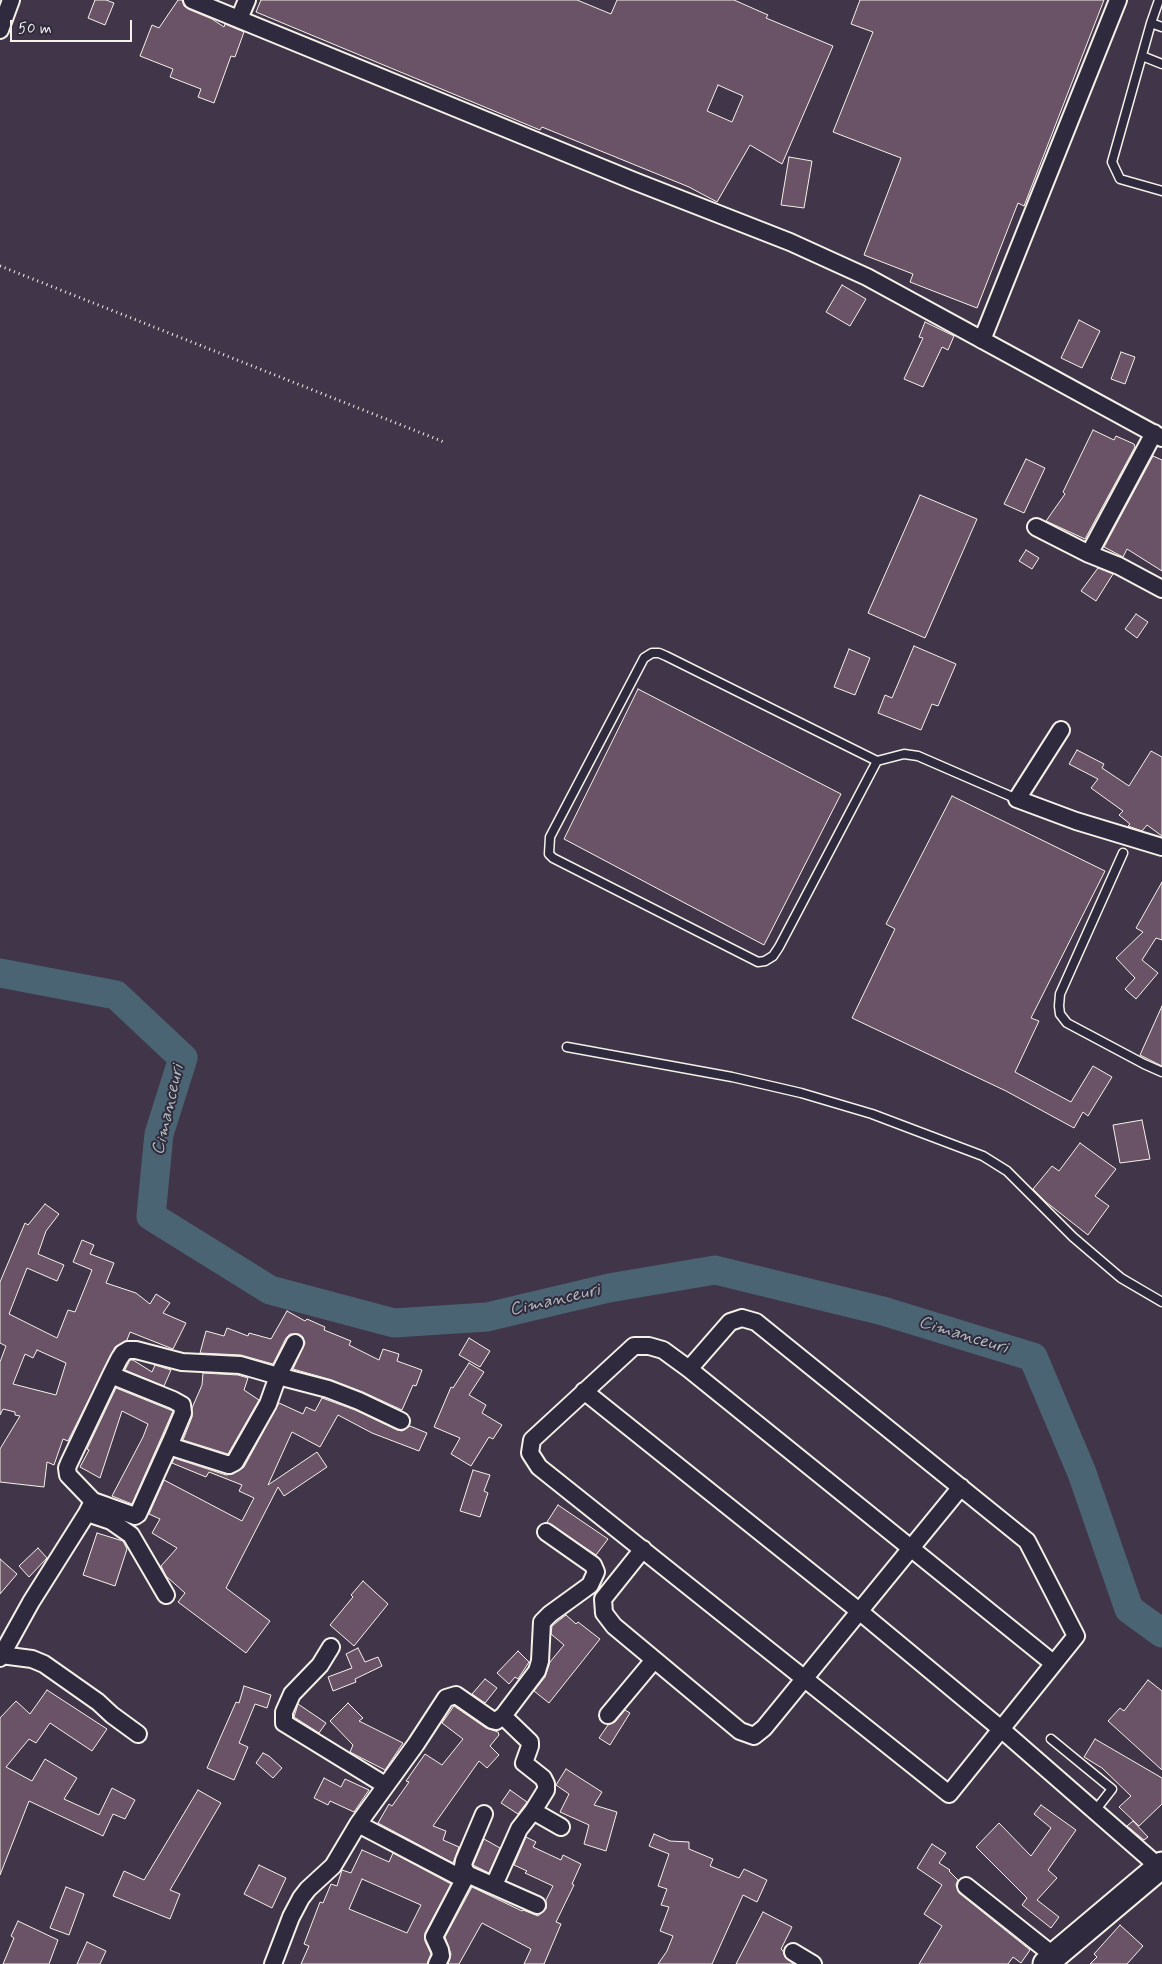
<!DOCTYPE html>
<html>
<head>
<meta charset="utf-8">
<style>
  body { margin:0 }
  #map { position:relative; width:1162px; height:1964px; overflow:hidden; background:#413649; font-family:Mynerve,sans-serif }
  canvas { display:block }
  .scale { position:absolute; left:10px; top:20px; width:122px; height:22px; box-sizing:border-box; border:2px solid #f4f1e8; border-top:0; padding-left:6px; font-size:15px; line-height:18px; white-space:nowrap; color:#f4f1e8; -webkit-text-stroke:4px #2f2a3d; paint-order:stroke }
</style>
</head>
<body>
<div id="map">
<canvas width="1162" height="1964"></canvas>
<div class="scale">50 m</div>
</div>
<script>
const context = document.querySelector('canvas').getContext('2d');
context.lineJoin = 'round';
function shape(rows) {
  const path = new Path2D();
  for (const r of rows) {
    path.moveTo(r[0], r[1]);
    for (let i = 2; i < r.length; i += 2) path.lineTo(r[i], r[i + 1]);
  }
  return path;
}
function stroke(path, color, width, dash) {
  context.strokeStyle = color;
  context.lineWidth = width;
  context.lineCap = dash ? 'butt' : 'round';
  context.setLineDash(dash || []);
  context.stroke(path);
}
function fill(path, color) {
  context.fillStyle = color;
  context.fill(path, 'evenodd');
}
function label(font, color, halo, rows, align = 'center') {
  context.font = font + ' Mynerve,sans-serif';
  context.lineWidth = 4;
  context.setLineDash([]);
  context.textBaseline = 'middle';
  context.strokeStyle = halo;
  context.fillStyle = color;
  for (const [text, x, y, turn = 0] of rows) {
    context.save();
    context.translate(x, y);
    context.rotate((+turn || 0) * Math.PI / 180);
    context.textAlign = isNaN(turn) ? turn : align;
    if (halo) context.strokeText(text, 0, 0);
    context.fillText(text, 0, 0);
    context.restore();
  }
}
stroke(shape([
  [0,973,116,995,183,1058,159,1134,151,1216,270,1290,394,1323,487,1317,609,1288,715,1270,883,1311,1033,1357,1082,1473,1129,1609,1162,1633]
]), '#4b6473', 29);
const building = shape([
  [95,0,106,0,114,3,105,25,88,18,95,0],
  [178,0,182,0,184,6,188,9,212,19,224,27,225,24,244,32,235,57,231,56,214,103,198,97,201,89,170,77,173,69,140,56,152,25,159,28,178,0],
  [261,0,577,0,611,14,617,0,734,0,768,15,766,18,833,46,782,164,750,145,717,202,689,187,542,127,540,130,256,12,261,0],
  [718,85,743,96,732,122,707,111,718,85],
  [860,0,1104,0,1024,206,1018,203,977,308,910,282,913,274,864,255,901,158,833,132,873,32,851,24,860,0],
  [789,157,812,161,804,208,781,205,789,157],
  [842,285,866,299,850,326,826,312,842,285],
  [1079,320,1100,331,1082,368,1061,358,1079,320],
  [925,322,954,336,948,350,942,347,923,387,904,379,923,338,919,337,925,322],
  [1121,352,1135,357,1125,384,1111,379,1121,352],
  [1093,430,1114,440,1116,436,1134,444,1135,447,1085,539,1046,521,1065,494,1063,492,1093,430],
  [1153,456,1162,460,1162,571,1127,549,1123,557,1104,547,1153,456],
  [1026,459,1045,468,1024,513,1004,504,1026,459],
  [920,495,977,519,925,638,868,613,920,495],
  [1026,550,1039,558,1032,569,1019,561,1026,550],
  [1098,568,1113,574,1096,601,1081,591,1098,568],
  [1136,614,1148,622,1137,638,1125,629,1136,614],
  [914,646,956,664,938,706,932,704,921,730,878,713,885,695,892,698,914,646],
  [849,649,870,658,855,695,834,687,849,649],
  [638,689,841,794,764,945,564,839,638,689],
  [1077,750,1104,764,1102,768,1129,786,1151,751,1162,757,1162,836,1147,825,1142,831,1128,826,1130,824,1119,815,1123,811,1091,788,1098,779,1069,764,1077,750],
  [952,796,1105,871,1031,1018,1039,1021,1015,1072,1071,1102,1093,1066,1112,1077,1088,1116,1083,1112,1074,1128,1006,1091,852,1018,895,929,886,924,952,796],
  [1162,882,1162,940,1156,938,1142,960,1158,973,1136,999,1125,989,1135,978,1116,958,1143,932,1136,928,1162,882],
  [1162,1006,1162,1066,1140,1055,1162,1006],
  [1142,1120,1150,1159,1120,1163,1113,1125,1142,1120],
  [1080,1143,1116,1169,1095,1196,1109,1206,1088,1235,1046,1202,1033,1189,1052,1166,1059,1171,1080,1143],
  [45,1204,59,1214,46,1231,38,1254,64,1265,57,1281,27,1268,9,1314,57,1338,68,1310,75,1312,92,1270,73,1262,82,1240,94,1245,90,1254,114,1263,106,1283,136,1293,150,1304,156,1294,170,1303,163,1313,186,1323,173,1349,130,1332,127,1340,115,1347,68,1441,63,1439,54,1465,47,1462,44,1487,0,1482,0,1449,20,1416,15,1415,15,1412,3,1409,0,1415,0,1362,6,1346,0,1343,0,1282,25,1223,28,1225,45,1204],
  [37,1350,66,1363,56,1395,13,1384,25,1354,33,1358,37,1350],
  [287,1311,305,1321,307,1319,325,1327,324,1330,351,1341,349,1345,379,1360,383,1349,399,1354,397,1361,422,1370,416,1386,413,1385,402,1410,363,1392,332,1380,293,1369,305,1343,303,1337,299,1334,290,1334,286,1338,273,1364,241,1355,200,1353,206,1331,224,1336,227,1328,248,1336,249,1333,271,1339,287,1311],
  [469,1338,490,1351,480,1367,459,1355,469,1338],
  [130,1360,133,1360,152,1372,155,1365,171,1370,164,1386,125,1370,130,1360],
  [469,1363,484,1372,469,1395,486,1405,482,1413,502,1425,493,1439,489,1437,471,1466,451,1454,460,1438,434,1427,451,1387,453,1388,469,1363],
  [203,1373,238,1375,248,1378,244,1390,259,1400,228,1454,183,1440,192,1417,192,1408,202,1385,203,1373],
  [116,1388,173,1411,132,1504,112,1496,143,1437,148,1424,122,1411,100,1478,80,1467,89,1450,87,1449,116,1388],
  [322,1398,355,1410,397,1430,402,1431,410,1426,427,1433,419,1451,372,1433,338,1415,320,1447,292,1432,268,1485,317,1452,327,1467,284,1496,278,1487,226,1588,270,1621,246,1653,178,1602,185,1593,166,1576,161,1566,177,1548,152,1533,160,1519,149,1514,164,1480,242,1521,254,1498,239,1491,242,1485,209,1472,206,1477,172,1463,174,1458,226,1475,233,1474,244,1467,279,1403,303,1414,306,1407,315,1411,322,1398],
  [473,1470,490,1475,484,1491,488,1493,480,1517,460,1511,473,1470],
  [558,1505,608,1539,596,1555,547,1522,558,1505],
  [97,1533,123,1541,127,1549,115,1586,83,1575,97,1533],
  [38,1548,47,1558,29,1577,19,1566,38,1548],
  [0,1559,17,1574,0,1594,0,1559],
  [363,1581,388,1604,354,1646,330,1625,353,1597,351,1595,363,1581],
  [566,1615,576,1624,578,1622,600,1639,549,1703,534,1691,545,1677,550,1662,564,1645,551,1634,552,1626,566,1615],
  [358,1648,365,1662,378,1657,382,1666,355,1679,356,1682,333,1691,328,1677,352,1668,346,1654,358,1648],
  [518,1651,529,1662,518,1679,515,1677,509,1684,497,1673,518,1651],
  [485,1679,497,1688,485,1703,472,1694,485,1679],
  [1148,1680,1162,1691,1162,1770,1108,1721,1120,1708,1124,1711,1148,1680],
  [244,1686,271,1695,267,1708,255,1704,239,1743,248,1747,234,1780,207,1768,236,1702,239,1703,244,1686],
  [47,1690,107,1729,92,1751,50,1723,36,1743,29,1739,6,1767,32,1781,45,1759,77,1778,64,1799,99,1815,112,1788,135,1800,125,1819,113,1814,103,1836,29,1801,0,1875,0,1718,16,1701,30,1714,47,1690],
  [348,1703,363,1718,359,1721,403,1743,385,1770,350,1752,353,1745,330,1721,348,1703],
  [298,1704,326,1723,319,1733,294,1717,298,1704],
  [454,1706,486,1728,498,1732,499,1735,490,1746,499,1755,487,1768,479,1761,433,1826,446,1831,443,1840,459,1847,453,1863,378,1823,389,1804,392,1806,409,1782,406,1781,425,1754,442,1765,463,1739,442,1723,454,1706],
  [625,1710,630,1713,610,1745,599,1738,608,1725,615,1722,625,1710],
  [1095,1739,1162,1778,1162,1804,1139,1826,1119,1807,1131,1796,1102,1768,1084,1757,1095,1739],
  [263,1753,269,1756,282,1768,273,1778,256,1763,263,1753],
  [566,1769,602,1792,594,1805,617,1812,606,1851,584,1844,589,1825,560,1812,569,1794,556,1785,566,1769],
  [324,1778,341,1787,345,1779,369,1790,354,1812,330,1801,328,1805,314,1798,324,1778],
  [198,1790,221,1803,170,1890,180,1894,170,1919,113,1896,124,1871,144,1880,198,1790],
  [510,1790,527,1802,518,1814,501,1803,510,1790],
  [1041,1805,1076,1830,1048,1870,1057,1878,1037,1900,1059,1917,1051,1928,1022,1905,1027,1898,976,1847,999,1823,1031,1856,1051,1828,1034,1814,1041,1805],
  [1133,1821,1148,1837,1144,1840,1127,1826,1133,1821],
  [654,1834,670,1841,689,1842,689,1849,713,1859,710,1866,739,1878,744,1869,767,1880,757,1902,743,1895,712,1964,658,1964,667,1951,673,1936,660,1931,669,1907,661,1905,667,1889,658,1886,669,1854,649,1846,654,1834],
  [526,1837,536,1842,533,1847,561,1860,563,1855,581,1864,572,1884,574,1885,556,1922,561,1924,544,1964,524,1964,531,1949,482,1923,459,1964,448,1964,451,1954,445,1937,472,1887,522,1911,523,1910,538,1916,546,1909,546,1900,553,1886,525,1873,527,1871,514,1865,526,1837],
  [484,1839,500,1848,489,1873,473,1865,484,1839],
  [932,1844,946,1853,939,1863,950,1870,949,1871,958,1880,956,1885,959,1893,1030,1950,1021,1963,1013,1957,1008,1964,919,1964,942,1926,924,1914,942,1885,917,1868,932,1844],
  [362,1850,389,1862,393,1853,451,1884,425,1933,425,1941,431,1954,427,1964,301,1964,309,1946,304,1944,320,1902,323,1903,331,1884,337,1886,342,1870,351,1873,362,1850],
  [362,1879,421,1905,407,1933,349,1909,362,1879],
  [259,1865,286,1878,272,1908,244,1894,259,1865],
  [66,1887,84,1894,69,1935,50,1928,66,1887],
  [763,1912,792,1927,781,1949,783,1951,785,1957,794,1964,736,1964,763,1912],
  [18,1921,58,1940,49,1964,3,1964,14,1938,11,1936,18,1921],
  [1120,1925,1143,1946,1127,1964,1090,1964,1097,1957,1094,1954,1120,1925],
  [87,1942,106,1951,100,1964,77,1964,87,1942]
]);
fill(building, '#6a5366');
stroke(building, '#f4f1e8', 1);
const service = shape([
  [1159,0,1151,23,1112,162,1120,179,1162,191],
  [1151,23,1162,27],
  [1142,56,1162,64],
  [877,761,666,656,659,653,652,653,644,658,550,837,549,854,553,858,758,962,765,961,773,956,779,947,877,761,904,754,918,756,1017,799],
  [1123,853,1060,994,1059,1006,1060,1014,1067,1023,1144,1064,1162,1072],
  [567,1047,732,1077,801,1093,872,1114,983,1156,1007,1171,1073,1237,1121,1278,1162,1302],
  [1051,1739,1112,1789,1094,1812]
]);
const minor = shape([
  [192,0,634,181,790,242,867,277,1162,438],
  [239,19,247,0],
  [0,30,11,0],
  [982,340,1118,0],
  [1036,527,1089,554,1119,566,1162,589],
  [1089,554,1154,433],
  [1061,730,1017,799,1076,821,1162,847],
  [742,1318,756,1322,1027,1541,1076,1636,949,1794,539,1467,530,1453,532,1440,634,1346,649,1346,663,1350,689,1369,730,1322,742,1318],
  [689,1369,1053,1663],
  [111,1375,173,1400,182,1405,183,1413,172,1439,138,1514,135,1516,93,1501,68,1475,67,1468,69,1463,111,1375,119,1359,123,1353,128,1350,136,1350,182,1362,240,1365,278,1376,295,1343],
  [584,1391,859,1611,1001,1729,1159,1867],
  [169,1446,229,1465,235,1462,268,1404,278,1376,328,1389,359,1401,401,1421],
  [87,1513,111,1521,131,1535,166,1595],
  [643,1549,603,1599,604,1613,614,1626,740,1731,754,1736,764,1728,961,1487],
  [331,1647,320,1665,292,1694,284,1712,284,1723,385,1785],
  [1,1655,32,1659,44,1664,98,1702,112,1715,138,1734],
  [0,1658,31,1602,87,1513,93,1501],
  [608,1715,654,1660],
  [503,1716,530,1742,530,1746,524,1763,543,1778,546,1784,546,1790,533,1811,561,1827],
  [358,1824,463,1879],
  [467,1874,463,1866,464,1861,484,1814],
  [494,1885,519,1829,533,1811],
  [966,1886,1054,1956],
  [793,1952,813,1964],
  [273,1964,291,1917,301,1898,308,1889,333,1866,358,1824,416,1744,446,1698,456,1695,492,1720,496,1721,503,1716,537,1671,540,1661,542,1622,550,1614,590,1585,596,1572,593,1565,546,1532],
  [437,1964,441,1956,440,1950,434,1937,467,1874,537,1905]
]);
const primary = shape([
  [1046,1964,1054,1956,1162,1865]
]);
stroke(service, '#f4f1e8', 11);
stroke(minor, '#f4f1e8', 20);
stroke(primary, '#f4f1e8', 29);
stroke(shape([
  [0,266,444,442]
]), '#f4f1e8', 3, [1, 4]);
stroke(service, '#2f2a3d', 8);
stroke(minor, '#2f2a3d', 16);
stroke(primary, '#2f2a3d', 25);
label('italic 18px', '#b0b9b9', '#2f2a3d', [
  ["Cimanceuri",169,1110,-77],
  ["Cimanceuri",555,1301,-13],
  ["Cimanceuri",963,1336,17]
]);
</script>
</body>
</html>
